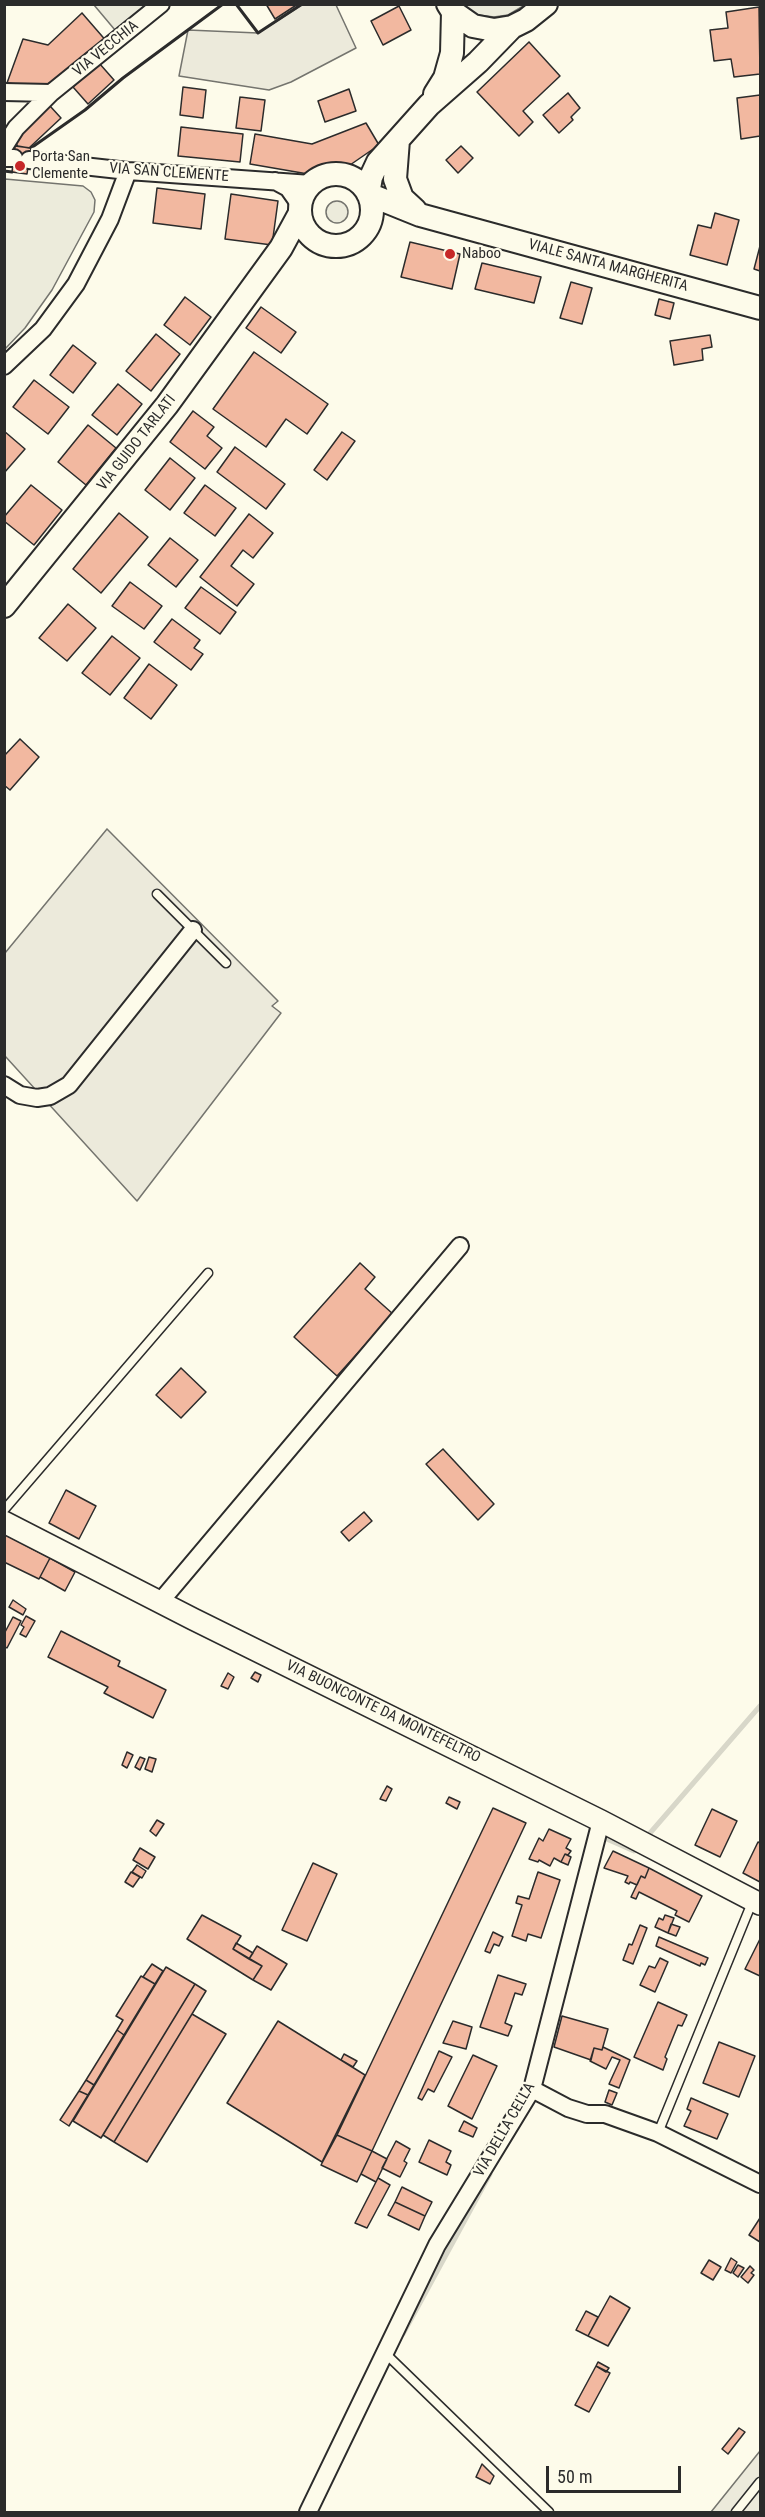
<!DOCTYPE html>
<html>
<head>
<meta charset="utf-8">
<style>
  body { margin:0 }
  #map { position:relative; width:765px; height:2517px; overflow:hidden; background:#fdfbea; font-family:"Roboto Condensed",sans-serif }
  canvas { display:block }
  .frame { position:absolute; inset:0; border:6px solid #2b2b2b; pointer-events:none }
  .scale { position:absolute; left:546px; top:2466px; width:135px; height:27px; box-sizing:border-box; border:3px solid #2b2b2b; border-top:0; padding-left:8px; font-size:18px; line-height:21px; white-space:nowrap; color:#2b2b2b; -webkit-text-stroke:4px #fdfbea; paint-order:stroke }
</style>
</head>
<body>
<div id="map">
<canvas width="765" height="2517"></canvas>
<div class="frame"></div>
<div class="scale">50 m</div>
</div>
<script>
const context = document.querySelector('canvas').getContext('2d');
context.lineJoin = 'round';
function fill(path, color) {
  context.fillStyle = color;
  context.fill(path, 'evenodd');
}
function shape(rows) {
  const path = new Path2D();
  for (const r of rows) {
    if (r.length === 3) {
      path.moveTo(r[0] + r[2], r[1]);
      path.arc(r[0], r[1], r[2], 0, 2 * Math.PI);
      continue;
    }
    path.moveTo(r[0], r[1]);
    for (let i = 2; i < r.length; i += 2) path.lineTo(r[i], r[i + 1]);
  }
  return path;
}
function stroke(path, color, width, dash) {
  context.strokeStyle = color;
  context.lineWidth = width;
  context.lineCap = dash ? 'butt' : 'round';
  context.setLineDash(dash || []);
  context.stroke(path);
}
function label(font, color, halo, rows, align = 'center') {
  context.font = font + ' "Roboto Condensed",sans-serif';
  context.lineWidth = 4.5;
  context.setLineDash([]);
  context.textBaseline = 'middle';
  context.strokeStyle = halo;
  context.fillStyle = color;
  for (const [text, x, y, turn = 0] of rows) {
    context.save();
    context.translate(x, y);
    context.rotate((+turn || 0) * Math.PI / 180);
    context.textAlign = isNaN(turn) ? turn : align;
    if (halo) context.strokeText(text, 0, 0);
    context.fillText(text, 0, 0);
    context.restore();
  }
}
const green = shape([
  [94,5,146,5,115,30,94,5],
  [463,5,525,5,508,15,494,17,478,15,463,5],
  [5,179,83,186,91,192,95,200,94,212,52,290,25,328,5,349,5,179],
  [337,212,11]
]);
fill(green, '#ecebdb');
stroke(green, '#74746e', 1.5);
const parking = shape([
  [302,5,336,5,356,48,291,82,269,90,179,76,188,30,258,33,302,5],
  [107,829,278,1001,272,1006,281,1013,137,1201,5,1056,5,953,107,829],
  [760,2451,760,2512,711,2512,760,2451]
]);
fill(parking, '#eceadb');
stroke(parking, '#74746e', 1.5);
stroke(shape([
  [600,1836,634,1851,638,1847],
  [644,1840,760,1706],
  [403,2334,490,2174]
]), '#d8d7c9', 5);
const building = shape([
  [266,4,298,4,275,19,266,4],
  [399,6,411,30,383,45,371,21,399,6],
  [759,7,760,74,734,77,731,59,714,61,710,30,728,28,726,12,759,7],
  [82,13,108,43,53,89,7,83,23,39,48,45,82,13],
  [529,42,560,76,523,111,533,122,519,136,477,92,529,42],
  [99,63,114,80,88,104,73,87,99,63],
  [183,87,206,90,203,118,180,115,183,87],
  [349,89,356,111,325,122,318,101,349,89],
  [568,93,580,108,571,117,573,120,559,133,543,115,568,93],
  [760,95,760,136,741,139,737,98,760,95],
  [240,97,265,100,261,131,236,128,240,97],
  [50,106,61,118,29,148,18,146,14,142,50,106],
  [366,123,379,145,350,165,308,174,250,164,255,134,312,144,366,123],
  [181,127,243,134,240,162,178,156,181,127],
  [15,146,31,148,27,174,12,172,15,146],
  [461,146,473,158,458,173,446,160,461,146],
  [157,188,205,194,201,229,153,223,157,188],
  [231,194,278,201,272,245,225,239,231,194],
  [715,213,739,220,727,265,690,255,698,225,711,228,715,213],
  [410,242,460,254,452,289,401,277,410,242],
  [760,246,760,271,754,269,760,246],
  [482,263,541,277,534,303,475,289,482,263],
  [571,282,592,288,582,324,560,318,571,282],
  [185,297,211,317,190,345,164,325,185,297],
  [659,299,674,303,670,319,655,315,659,299],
  [261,307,296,332,281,353,246,328,261,307],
  [156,334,180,354,151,391,126,371,156,334],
  [710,335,712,347,702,349,703,360,674,365,670,341,710,335],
  [73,345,96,363,73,393,50,375,73,345],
  [254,352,328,404,307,434,286,419,266,447,213,409,254,352],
  [34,380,69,407,48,434,13,407,34,380],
  [118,384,142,404,117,435,92,415,118,384],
  [193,411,214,427,207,436,222,448,205,469,170,442,193,411],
  [88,425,116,448,86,485,58,462,88,425],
  [4,431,25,449,4,473,4,431],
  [342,432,355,441,327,480,314,470,342,432],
  [235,447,285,484,266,509,217,472,235,447],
  [170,458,195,478,170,510,145,490,170,458],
  [31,485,62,510,34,545,4,521,4,517,31,485],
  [205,485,236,508,215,536,184,513,205,485],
  [119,513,148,537,101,593,73,569,119,513],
  [249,514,273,533,253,558,243,550,231,566,254,584,237,606,200,577,249,514],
  [170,538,198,560,176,587,148,565,170,538],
  [130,582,162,606,144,629,112,606,130,582],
  [201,587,236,612,220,634,185,608,201,587],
  [68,604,96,628,67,661,39,638,68,604],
  [172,619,200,640,194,648,203,654,191,670,154,642,172,619],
  [112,636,140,658,110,695,82,673,112,636],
  [149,664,177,685,151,719,124,698,149,664],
  [20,739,39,757,10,790,4,785,4,756,20,739],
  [360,1263,375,1277,365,1289,393,1314,337,1376,294,1337,360,1263],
  [181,1368,206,1392,181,1418,156,1395,181,1368],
  [443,1449,494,1504,478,1520,426,1464,443,1449],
  [66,1490,96,1506,79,1539,49,1523,66,1490],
  [364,1512,372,1521,349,1541,341,1532,364,1512],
  [4,1534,50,1558,39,1579,4,1562,4,1534],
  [50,1558,75,1572,65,1591,40,1577,50,1558],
  [13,1600,26,1609,23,1615,9,1607,13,1600],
  [26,1616,35,1621,26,1637,20,1634,24,1627,21,1625,26,1616],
  [13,1617,21,1621,7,1648,4,1646,4,1634,13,1617],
  [61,1631,120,1661,118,1666,166,1690,153,1718,104,1693,108,1687,48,1657,61,1631],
  [255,1672,261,1675,258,1682,251,1678,255,1672],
  [228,1673,234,1677,228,1689,221,1686,228,1673],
  [127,1752,133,1755,127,1768,122,1765,127,1752],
  [140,1757,145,1759,140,1770,135,1767,140,1757],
  [149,1757,156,1759,152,1772,145,1769,149,1757],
  [387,1786,392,1789,386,1801,380,1799,387,1786],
  [449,1797,460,1802,457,1809,446,1803,449,1797],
  [493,1808,526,1823,372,2151,337,2135,493,1808],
  [712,1809,737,1821,720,1857,695,1845,712,1809],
  [157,1820,164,1824,156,1836,150,1831,157,1820],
  [549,1829,571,1839,566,1848,571,1851,568,1855,565,1854,561,1862,554,1858,550,1866,539,1860,538,1862,529,1859,539,1838,543,1841,549,1829],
  [758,1842,760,1843,760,1882,743,1873,758,1842],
  [140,1848,155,1857,148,1869,133,1860,140,1848],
  [613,1851,649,1868,645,1878,641,1876,637,1885,630,1882,629,1884,625,1882,628,1876,604,1868,613,1851],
  [565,1854,571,1857,568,1865,561,1862,565,1854],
  [313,1863,337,1874,307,1941,282,1930,313,1863],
  [137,1865,146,1871,142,1878,132,1872,137,1865],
  [649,1868,702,1896,689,1922,675,1915,677,1911,639,1892,636,1899,631,1897,641,1876,645,1878,649,1868],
  [131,1872,140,1877,133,1887,125,1882,131,1872],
  [538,1872,560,1880,541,1938,528,1934,526,1941,512,1936,522,1905,516,1903,518,1896,529,1899,538,1872],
  [202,1915,241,1936,233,1949,262,1966,253,1980,187,1939,202,1915],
  [665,1915,674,1918,668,1933,655,1927,659,1918,663,1920,665,1915],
  [671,1924,680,1927,676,1936,668,1933,671,1924],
  [640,1925,647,1928,633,1964,623,1960,629,1944,632,1945,640,1925],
  [493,1932,503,1937,499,1946,494,1944,490,1953,485,1951,493,1932],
  [659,1937,708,1958,705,1965,701,1963,700,1966,656,1946,659,1937],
  [760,1939,760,1976,745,1969,760,1939],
  [236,1943,253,1953,249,1959,233,1949,236,1943],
  [257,1946,287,1964,271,1990,253,1980,262,1966,249,1959,257,1946],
  [660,1958,668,1962,655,1992,640,1985,649,1966,655,1968,660,1958],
  [152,1964,163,1971,155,1984,143,1977,152,1964],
  [166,1967,195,1984,101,2138,73,2121,166,1967],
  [498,1975,526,1984,522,1995,515,1993,505,2023,512,2026,508,2036,480,2027,498,1975],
  [141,1976,155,1984,124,2035,117,2030,123,2020,116,2016,141,1976],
  [195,1984,206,1991,114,2142,103,2135,195,1984],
  [658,2002,687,2015,682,2026,678,2025,665,2057,667,2059,663,2070,634,2057,658,2002],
  [192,2014,226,2034,147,2162,114,2142,192,2014],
  [562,2016,608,2029,602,2050,594,2048,591,2060,554,2047,562,2016],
  [278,2021,365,2075,322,2162,227,2103,278,2021],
  [453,2021,472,2027,466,2049,443,2043,453,2021],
  [117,2030,124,2035,94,2085,86,2080,117,2030],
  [719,2042,755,2056,739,2097,703,2083,719,2042],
  [603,2047,630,2060,619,2088,609,2084,620,2060,612,2057,606,2069,590,2061,594,2048,602,2050,603,2047],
  [439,2051,452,2057,434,2092,428,2089,422,2100,418,2098,439,2051],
  [344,2054,357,2061,353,2067,341,2060,344,2054],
  [473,2055,497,2066,472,2119,448,2106,473,2055],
  [86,2080,94,2085,88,2095,79,2091,86,2080],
  [609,2090,617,2093,612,2105,605,2102,609,2090],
  [79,2091,88,2095,69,2126,60,2120,79,2091],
  [691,2098,728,2114,717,2139,684,2126,691,2111,687,2109,691,2098],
  [464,2121,477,2128,473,2137,459,2131,464,2121],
  [337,2135,372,2151,357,2182,321,2165,337,2135],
  [429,2140,451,2151,446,2162,451,2165,447,2175,419,2162,429,2140],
  [396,2141,410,2149,404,2161,407,2163,400,2177,382,2168,396,2141],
  [372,2151,387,2159,376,2182,361,2174,372,2151],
  [378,2178,390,2185,367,2228,355,2223,378,2178],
  [402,2187,432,2202,425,2216,395,2202,402,2187],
  [395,2202,425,2216,419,2230,388,2215,395,2202],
  [760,2218,760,2242,749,2235,760,2218],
  [731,2258,737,2262,731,2273,725,2270,731,2258],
  [709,2260,721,2267,713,2280,701,2273,709,2260],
  [738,2265,744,2268,738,2277,733,2273,738,2265],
  [750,2266,754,2270,751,2273,754,2275,748,2283,741,2277,750,2266],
  [610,2296,630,2308,608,2346,588,2336,610,2296],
  [586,2311,598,2317,588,2336,576,2330,586,2311],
  [598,2362,609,2368,606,2372,596,2366,598,2362],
  [596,2366,610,2373,589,2412,575,2405,596,2366],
  [739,2428,745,2432,728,2454,722,2449,739,2428],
  [482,2464,494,2476,490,2484,476,2477,482,2464]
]);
fill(building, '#f2b8a0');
stroke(building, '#2b2b2b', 1.5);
const service = shape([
  [157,894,226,963],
  [4,1510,208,1273],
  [658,2133,753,1900],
  [385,2353,549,2512],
  [736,2512,760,2482]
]);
const minor = shape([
  [4,92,51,93],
  [4,147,16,128,51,93,161,4],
  [4,158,14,158],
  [29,160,128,171,311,184],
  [275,181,288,188,300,205],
  [4,366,43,329,76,284,110,219,128,171],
  [4,1085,20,1095,37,1098,50,1096,69,1085,193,930],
  [160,1602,460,1246],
  [532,2089,568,2108,587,2114,605,2114,658,2133,760,2184],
  [308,2512,437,2245,532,2089,601,1821]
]);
const tertiary = shape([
  [4,1522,193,1619,601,1821,760,1904]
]);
const secondary = shape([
  [448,4,453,12,473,26,494,30,512,27,526,20,546,4],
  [512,27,478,62,429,105,378,162,371,177,368,194,420,215,760,308],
  [435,94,445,78,452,53,453,12],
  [398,140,395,179,402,198,415,210],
  [336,210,36],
  [4,606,167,405,281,248,300,213]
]);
stroke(service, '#2b2b2b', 11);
stroke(minor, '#2b2b2b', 20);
stroke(tertiary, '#2b2b2b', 24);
stroke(secondary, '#2b2b2b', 26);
stroke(service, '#fdfbea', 8);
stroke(minor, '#fdfbea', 16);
stroke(tertiary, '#fdfbea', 21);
stroke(secondary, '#fdfbea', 22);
stroke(shape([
  [236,4,258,33,302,4],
  [31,148,85,110,123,78,223,4],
  [4,171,12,172]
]), '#2b2b2b', 3);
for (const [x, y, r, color] of [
  [20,166,6,"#c62828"],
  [450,254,6,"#c62828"]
]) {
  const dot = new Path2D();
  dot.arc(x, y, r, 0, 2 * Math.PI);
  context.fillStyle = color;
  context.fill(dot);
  stroke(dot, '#fdfbea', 2);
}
label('15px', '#2b2b2b', '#fdfbea', [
  ["VIA VECCHIA",106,49,-39],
  ["VIA SAN CLEMENTE",169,173,4],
  ["VIALE SANTA MARGHERITA",608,266,15],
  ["VIA GUIDO TARLATI",137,443,-52],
  ["VIA BUONCONTE DA MONTEFELTRO",383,1712,26],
  ["VIA DELLA CELLA",505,2130,-60]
]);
label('15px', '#2b2b2b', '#fdfbea', [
  ["Porta San",32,157],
  ["Clemente",32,174],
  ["Naboo",462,254]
], 'left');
</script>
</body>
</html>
